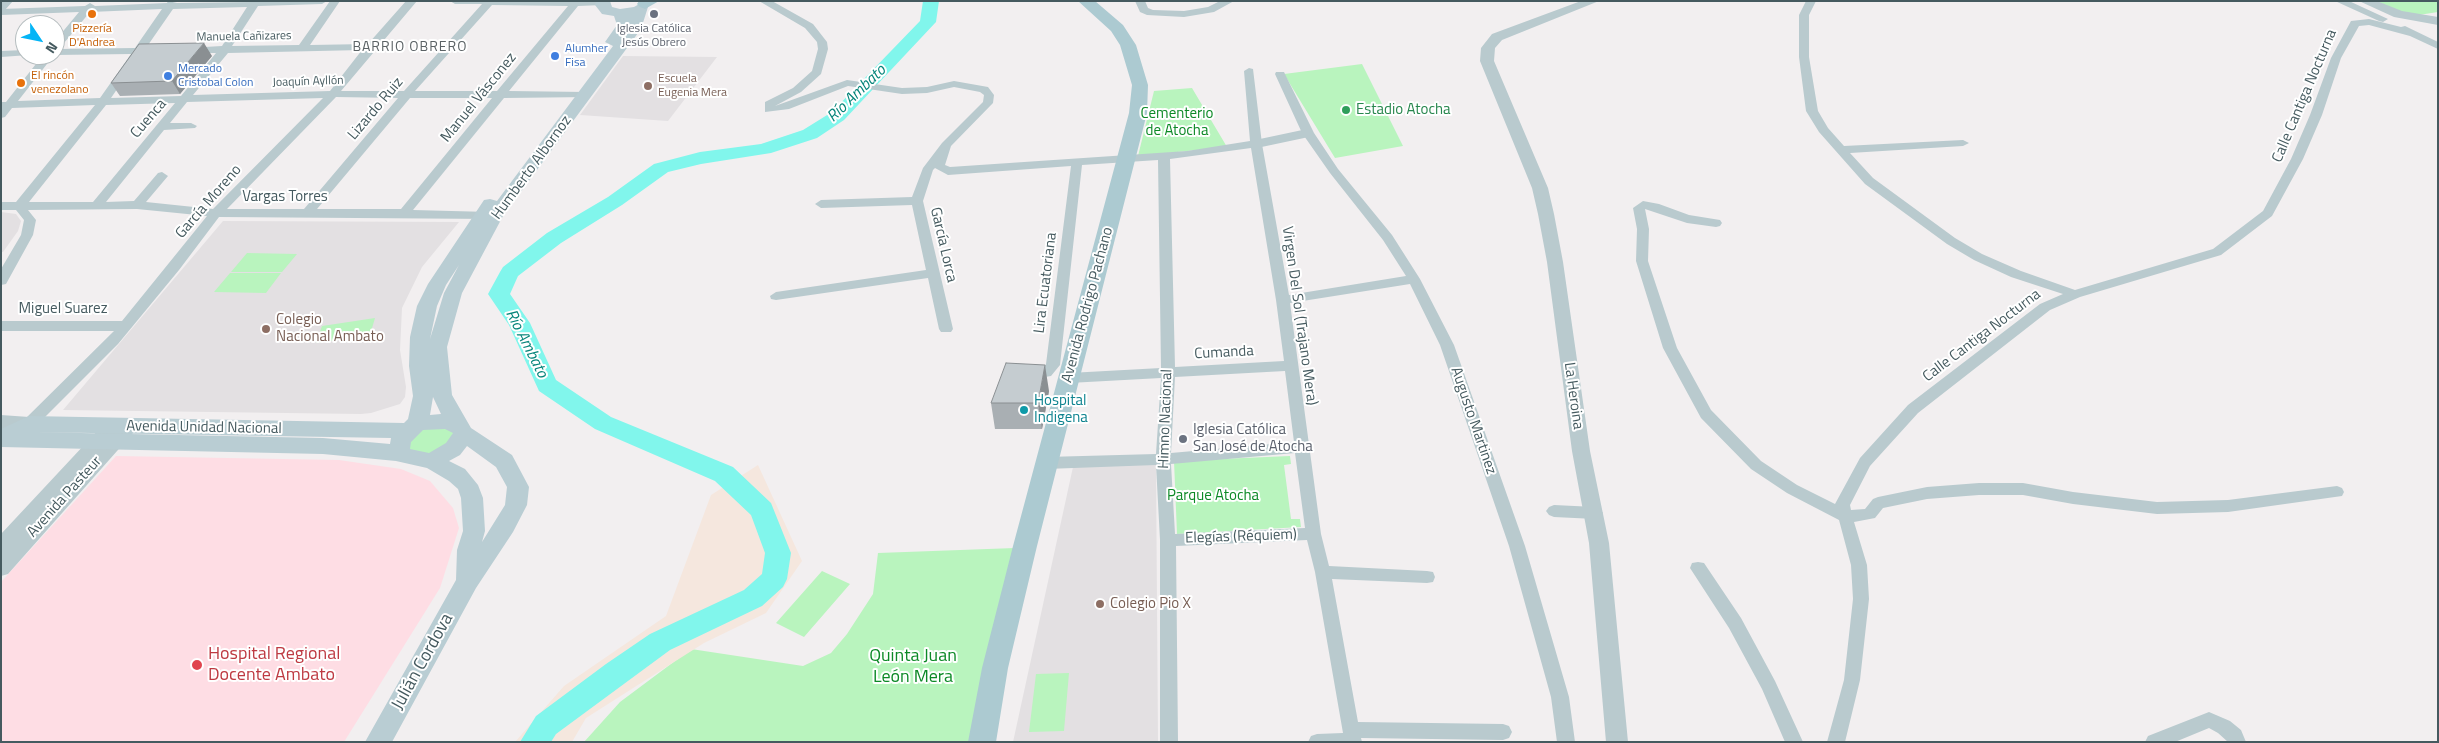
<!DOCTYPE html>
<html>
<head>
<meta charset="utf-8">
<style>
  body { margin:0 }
  #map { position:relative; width:2439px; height:743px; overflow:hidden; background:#f2eff0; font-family:"Titillium Web",sans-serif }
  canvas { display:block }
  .frame { position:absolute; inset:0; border:2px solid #455a5f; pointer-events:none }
  .north { position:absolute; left:15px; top:15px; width:50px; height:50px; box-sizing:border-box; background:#fff; border:1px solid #b5bdbf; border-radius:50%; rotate:124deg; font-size:14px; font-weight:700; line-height:20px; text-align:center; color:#455a5f }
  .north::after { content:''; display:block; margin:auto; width:18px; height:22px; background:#05b5f6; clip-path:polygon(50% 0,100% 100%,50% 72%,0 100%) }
</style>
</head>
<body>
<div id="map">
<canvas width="2439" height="743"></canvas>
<div class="frame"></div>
<div class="north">N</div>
</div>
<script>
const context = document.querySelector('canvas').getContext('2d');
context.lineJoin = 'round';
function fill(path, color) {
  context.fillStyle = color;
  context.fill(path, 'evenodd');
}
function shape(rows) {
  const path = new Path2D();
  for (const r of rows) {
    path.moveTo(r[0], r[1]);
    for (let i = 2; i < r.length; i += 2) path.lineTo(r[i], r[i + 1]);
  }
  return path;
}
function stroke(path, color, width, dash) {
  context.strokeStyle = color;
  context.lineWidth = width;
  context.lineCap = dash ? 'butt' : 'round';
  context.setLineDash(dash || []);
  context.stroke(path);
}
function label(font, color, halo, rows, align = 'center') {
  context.font = font + ' "Titillium Web",sans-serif';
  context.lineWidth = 4;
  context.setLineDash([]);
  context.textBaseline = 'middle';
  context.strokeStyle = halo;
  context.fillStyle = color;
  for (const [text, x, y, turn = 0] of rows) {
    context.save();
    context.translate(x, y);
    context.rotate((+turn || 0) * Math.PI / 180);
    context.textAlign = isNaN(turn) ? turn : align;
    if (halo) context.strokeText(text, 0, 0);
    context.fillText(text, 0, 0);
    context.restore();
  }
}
fill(shape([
  [623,56,717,57,668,121,580,115],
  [1,212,16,214,21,221,18,231,3,252,1,252],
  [223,221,459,222,422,267,402,308,400,350,406,387,405,397,400,404,371,413,361,414,63,410],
  [1156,464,1158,742,1013,742,1073,467]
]), '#e3e0e2');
fill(shape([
  [116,456,339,460,401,469,430,481,453,508,459,528,440,588,344,742,1,742,1,582]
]), '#fedde4');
fill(shape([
  [2376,1,2438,1,2438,12,2412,16],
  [1362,64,1403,146,1335,158,1284,74],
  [1192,88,1227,147,1138,156,1154,91],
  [247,253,297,254,282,272,231,272],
  [230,273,281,273,266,293,214,292],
  [375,318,370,335,316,343,322,326],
  [420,428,456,428,445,450,413,457,406,444],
  [1290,456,1291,464,1284,465,1291,519,1300,519,1301,527,1177,534,1174,461],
  [1015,548,975,742,584,742,620,702,691,649,803,666,831,653,847,634,873,594,878,553],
  [822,571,850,584,804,637,776,623],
  [1069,673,1064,731,1029,732,1036,674]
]), '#b9f4be');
fill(shape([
  [758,465,802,561,766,613,704,643,586,718,572,742,515,742,564,686,666,616,711,495]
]), '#f5e7de');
fill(shape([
  [923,1,939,1,936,22,844,120,817,138,771,153,701,164,668,172,622,205,561,243,518,276,510,294,530,323,556,380,611,417,733,467,771,503,791,553,787,579,783,587,762,606,670,650,556,734,551,742,520,742,536,716,606,664,650,634,744,590,762,574,765,553,751,515,715,481,595,429,539,391,509,325,488,294,500,272,503,267,547,233,608,197,654,164,700,152,761,144,803,130,832,112,920,21,923,1]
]), '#81f6ec');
stroke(shape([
  [1256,144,1308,133]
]), '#b9cace', 8);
fill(shape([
  [168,1,177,3,327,1,322,4,258,6,232,46,299,45,330,1,340,1,310,45,368,44,406,1,417,1,341,91,404,91,482,4,455,4,450,1,608,2,603,5,578,6,509,91,586,92,590,93,590,97,504,98,413,210,490,212,494,213,496,216,494,219,219,217,179,270,118,344,34,428,24,428,22,424,24,420,114,331,1,331,1,321,122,321,207,216,137,209,28,210,36,220,33,235,6,284,1,285,1,269,21,235,24,220,16,210,1,210,1,202,16,202,95,105,12,108,5,117,1,118,1,102,6,102,43,55,54,55,18,101,100,98,131,54,55,55,54,55,55,41,79,12,1,15,1,9,85,6,90,3,95,6,167,3,168,1],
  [492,5,568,6,497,91,415,91,492,5],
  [247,7,222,46,187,48,186,50,191,53,216,53,181,96,111,98,141,54,156,53,156,49,146,48,173,9,247,7],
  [162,9,135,48,59,49,90,12,162,9],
  [362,50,330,91,193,95,228,53,362,50],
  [336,97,398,98,304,209,227,209,336,97],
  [323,98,213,209,146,202,168,176,162,172,158,173,134,201,106,202,164,130,195,128,197,126,191,123,170,123,187,102,323,98],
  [410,98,492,98,401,209,317,209,410,98],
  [175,103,93,202,29,202,106,105,175,103],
  [759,1,772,1,813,24,827,42,828,49,821,74,801,92,775,106,847,80,902,88,927,87,954,81,988,87,994,95,993,103,951,146,945,165,950,167,1187,151,1250,141,1244,71,1249,68,1253,69,1262,144,1289,295,1406,276,1383,240,1330,173,1302,133,1275,74,1276,72,1284,72,1314,133,1338,169,1392,235,1420,279,1454,345,1525,546,1569,697,1575,742,1557,742,1551,697,1509,546,1440,345,1410,284,1290,303,1321,534,1329,566,1427,571,1433,572,1435,577,1433,582,1427,583,1332,579,1358,722,1503,724,1509,726,1512,732,1509,738,1503,740,1361,738,1362,742,1308,742,1311,736,1317,734,1343,733,1315,572,1307,540,1176,546,1178,742,1160,742,1160,540,1156,465,1046,469,1041,467,1039,463,1041,459,1046,457,1156,454,1161,378,1069,383,1062,378,1069,373,1161,368,1158,160,1082,165,1060,365,1051,376,1027,380,1020,375,1022,372,1042,369,1046,364,1071,166,948,175,935,168,933,170,923,201,953,329,951,332,941,332,939,329,928,278,776,300,771,299,770,296,776,292,926,270,912,205,821,208,815,204,821,200,912,197,923,168,942,143,983,102,984,95,980,92,954,87,927,93,902,94,848,86,789,109,765,112,765,102,793,88,812,71,818,49,817,42,805,28,759,1],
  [1251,148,1276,300,1284,361,1175,367,1170,159,1251,148],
  [1285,371,1294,442,1171,453,1175,377,1285,371],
  [1295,453,1305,528,1175,534,1171,464,1295,453],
  [1135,1,1145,1,1148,8,1153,10,1184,11,1208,7,1220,1,1234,1,1214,12,1184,17,1147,15,1140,12,1135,1],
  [1806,1,1816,1,1809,15,1809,57,1818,111,1828,128,1844,146,1963,140,1969,143,1963,146,1850,153,1873,178,1955,238,1982,254,2021,271,2075,290,2213,249,2263,211,2291,159,2310,115,2331,58,2351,21,2369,19,2401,27,2405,26,2438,42,2438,49,2410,36,2369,25,2359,26,2341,58,2322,115,2303,159,2272,216,2221,255,2080,297,2050,310,1918,413,1870,466,1850,505,1851,510,1865,509,1873,499,1878,497,1927,487,1979,483,2023,483,2073,492,2157,502,2228,500,2337,486,2342,488,2344,492,2342,496,2228,512,2157,514,2073,504,2023,495,1979,495,1927,499,1883,508,1875,518,1854,522,1867,565,1869,599,1860,680,1845,742,1827,742,1844,680,1853,599,1851,565,1839,520,1787,493,1751,469,1701,418,1663,348,1636,261,1637,229,1633,208,1643,201,1659,204,1689,215,1720,220,1722,223,1720,226,1716,227,1687,223,1645,209,1649,229,1648,261,1677,348,1711,410,1761,461,1797,485,1835,504,1860,458,1908,405,2040,304,2063,294,2011,277,1974,260,1947,244,1865,184,1819,132,1806,111,1799,57,1799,15,1806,1],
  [2335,1,2349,1,2388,19,2383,22,2379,21,2335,1],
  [25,50,25,55,29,55,1,57,1,51,25,50],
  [1554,505,1595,507,1600,509,1603,513,1600,517,1595,519,1554,517,1549,515,1546,511,1549,507,1554,505],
  [1698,562,1704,563,1741,618,1775,681,1803,742,1785,742,1762,689,1729,628,1690,568,1692,563,1698,562],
  [2209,712,2230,721,2241,730,2246,742,2228,742,2218,733,2209,728,2175,742,2145,742,2148,736,2209,712]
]), '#b9cace');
fill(shape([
  [1,1,13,1,5,10,1,11,1,1],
  [1581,1,1599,1,1502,40,1495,48,1494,61,1548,188,1554,214,1563,262,1590,451,1609,543,1628,742,1606,742,1589,543,1572,451,1547,262,1538,214,1532,188,1480,61,1481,48,1492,34,1581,1],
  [2359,1,2377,1,2402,11,2438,17,2438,25,2394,17,2359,1],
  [1,415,29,417,35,419,38,424,35,429,29,431,1,429,1,415],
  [106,426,112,428,114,432,124,426,130,428,133,433,8,574,1,576,1,534,100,428,106,426]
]), '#b9cace');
fill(shape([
  [596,1,610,1,612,7,620,9,634,7,641,3,646,4,648,7,641,29,503,216,462,293,447,347,452,395,471,428,512,455,529,487,527,505,513,532,476,588,392,742,365,742,456,580,457,550,463,531,461,498,458,489,449,481,427,468,396,461,323,454,1,447,1,429,29,416,404,423,408,419,413,396,409,366,410,337,417,306,428,284,484,200,490,199,497,201,613,46,605,42,617,25,614,16,602,14,595,5,596,1],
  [459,265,444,293,430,339,437,306,446,285,459,265],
  [433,397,441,414,430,415,433,397],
  [445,429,453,433,446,443,429,453,410,449,411,442,423,430,445,429],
  [32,432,391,438,390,444,323,438,32,432],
  [467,446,496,467,507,487,505,505,482,542,485,531,483,498,478,485,465,469,449,461,460,455,467,446]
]), '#b9cdd3');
fill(shape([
  [639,1,659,1,645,9,640,7,637,4,639,1],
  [1078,1,1095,1,1123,25,1136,45,1148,85,1147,113,1037,546,1008,668,996,742,968,742,982,668,1013,546,1129,113,1132,85,1120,45,1111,31,1078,1]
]), '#accad1');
fill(shape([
  [212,56,180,94,120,96,111,83],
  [1049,391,1042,429,995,429,991,403]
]), '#a9afb3');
fill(shape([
  [204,43,212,56,180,94,172,81],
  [1045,365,1049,391,1042,429,1038,403]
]), '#8a8f92');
const building = shape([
  [204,43,172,81,111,83,139,44,204,43],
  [1006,363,1045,365,1038,403,991,403,1006,363]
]);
fill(building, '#c5ccd0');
stroke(building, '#8a8f92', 1);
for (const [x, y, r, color] of [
  [92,14,5,"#e8710a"],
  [654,14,5,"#6b7280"],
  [555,56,5,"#3f7fe0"],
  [168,76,5,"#3f7fe0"],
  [21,83,5,"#e8710a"],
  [648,86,5,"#8d6e63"],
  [1346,110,5,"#2e9e5b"],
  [266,329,5,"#8d6e63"],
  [1024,410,5,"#0f9aa8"],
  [1183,439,5,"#6b7280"],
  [1100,604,5,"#8d6e63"],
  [197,665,6,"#e0444e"]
]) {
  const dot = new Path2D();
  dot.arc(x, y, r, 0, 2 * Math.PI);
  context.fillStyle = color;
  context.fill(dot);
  stroke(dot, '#fff', 2);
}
label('12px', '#c56008', '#fff', [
  ["Pizzería",92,29],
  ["D'Andrea",92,43],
  ["El rincón",31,76,"left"],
  ["venezolano",31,90,"left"]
]);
label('12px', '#5b616d', '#fff', [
  ["Iglesia Católica",654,29],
  ["Jesús Obrero",654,43]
]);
label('12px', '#455a5f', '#fff', [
  ["Manuela Cañizares",244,37,-1],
  ["Joaquín Ayllón",308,82,-2]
]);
label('12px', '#366cbe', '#fff', [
  ["Alumher",565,49],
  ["Fisa",565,63],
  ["Mercado",178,69],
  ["Cristobal Colon",178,83]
], 'left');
label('12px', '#785e54', '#fff', [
  ["Escuela",658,79],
  ["Eugenia Mera",658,93]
], 'left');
context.letterSpacing = '1px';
label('14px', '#5b6265', '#fff', [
  ["BARRIO OBRERO",410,48]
]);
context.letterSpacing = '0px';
label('15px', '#455a5f', '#fff', [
  ["Calle Cantiga Nocturna",2305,96,-67],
  ["Manuel Vásconez",479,98,-51],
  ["Lizardo Ruiz",376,109,-50],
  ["Cuenca",149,119,-49],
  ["Humberto Albornoz",532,168,-54],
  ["Vargas Torres",285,197],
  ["García Moreno",209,202,-49],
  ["García Lorca",943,245,77],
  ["Lira Ecuatoriana",1046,283,-83],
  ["Avenida Rodrigo Pachano",1088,305,-75],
  ["Miguel Suarez",63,309],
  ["Virgen Del Sol (Trajano Mera)",1299,316,82],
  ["Calle Cantiga Nocturna",1982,336,-37],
  ["Cumanda",1224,353,-3],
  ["La Heroina",1573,396,82],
  ["Himno Nacional",1166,419,-88],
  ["Augusto Martinez",1473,421,71],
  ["Avenida Unidad Nacional",204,428,1],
  ["Avenida Pasteur",65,497,-48],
  ["Elegías (Réquiem)",1241,537,-2]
]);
label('15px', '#27864d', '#fff', [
  ["Estadio Atocha",1356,110]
], 'left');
label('15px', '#0c8926', '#fff', [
  ["Cementerio",1177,114],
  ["de Atocha",1177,131],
  ["Parque Atocha",1213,496]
]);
label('15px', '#785e54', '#fff', [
  ["Colegio",276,320],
  ["Nacional Ambato",276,337],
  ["Colegio Pio X",1110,604]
], 'left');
label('15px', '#0d838f', '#fff', [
  ["Hospital",1034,401],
  ["Indigena",1034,418]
], 'left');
label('15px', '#5b616d', '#fff', [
  ["Iglesia Católica",1193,430],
  ["San José de Atocha",1193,447]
], 'left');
label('italic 16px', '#05857a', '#fff', [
  ["Río Ambato",857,94,-44],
  ["Río Ambato",526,344,63]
]);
label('18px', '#be3a42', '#fff', [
  ["Hospital Regional",208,655],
  ["Docente Ambato",208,676]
], 'left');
label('18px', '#0c8926', '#fff', [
  ["Quinta Juan",913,657],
  ["León Mera",913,678]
]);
label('18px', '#455a5f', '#fff', [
  ["Julián Cordova",423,662,-61]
]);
</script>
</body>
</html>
